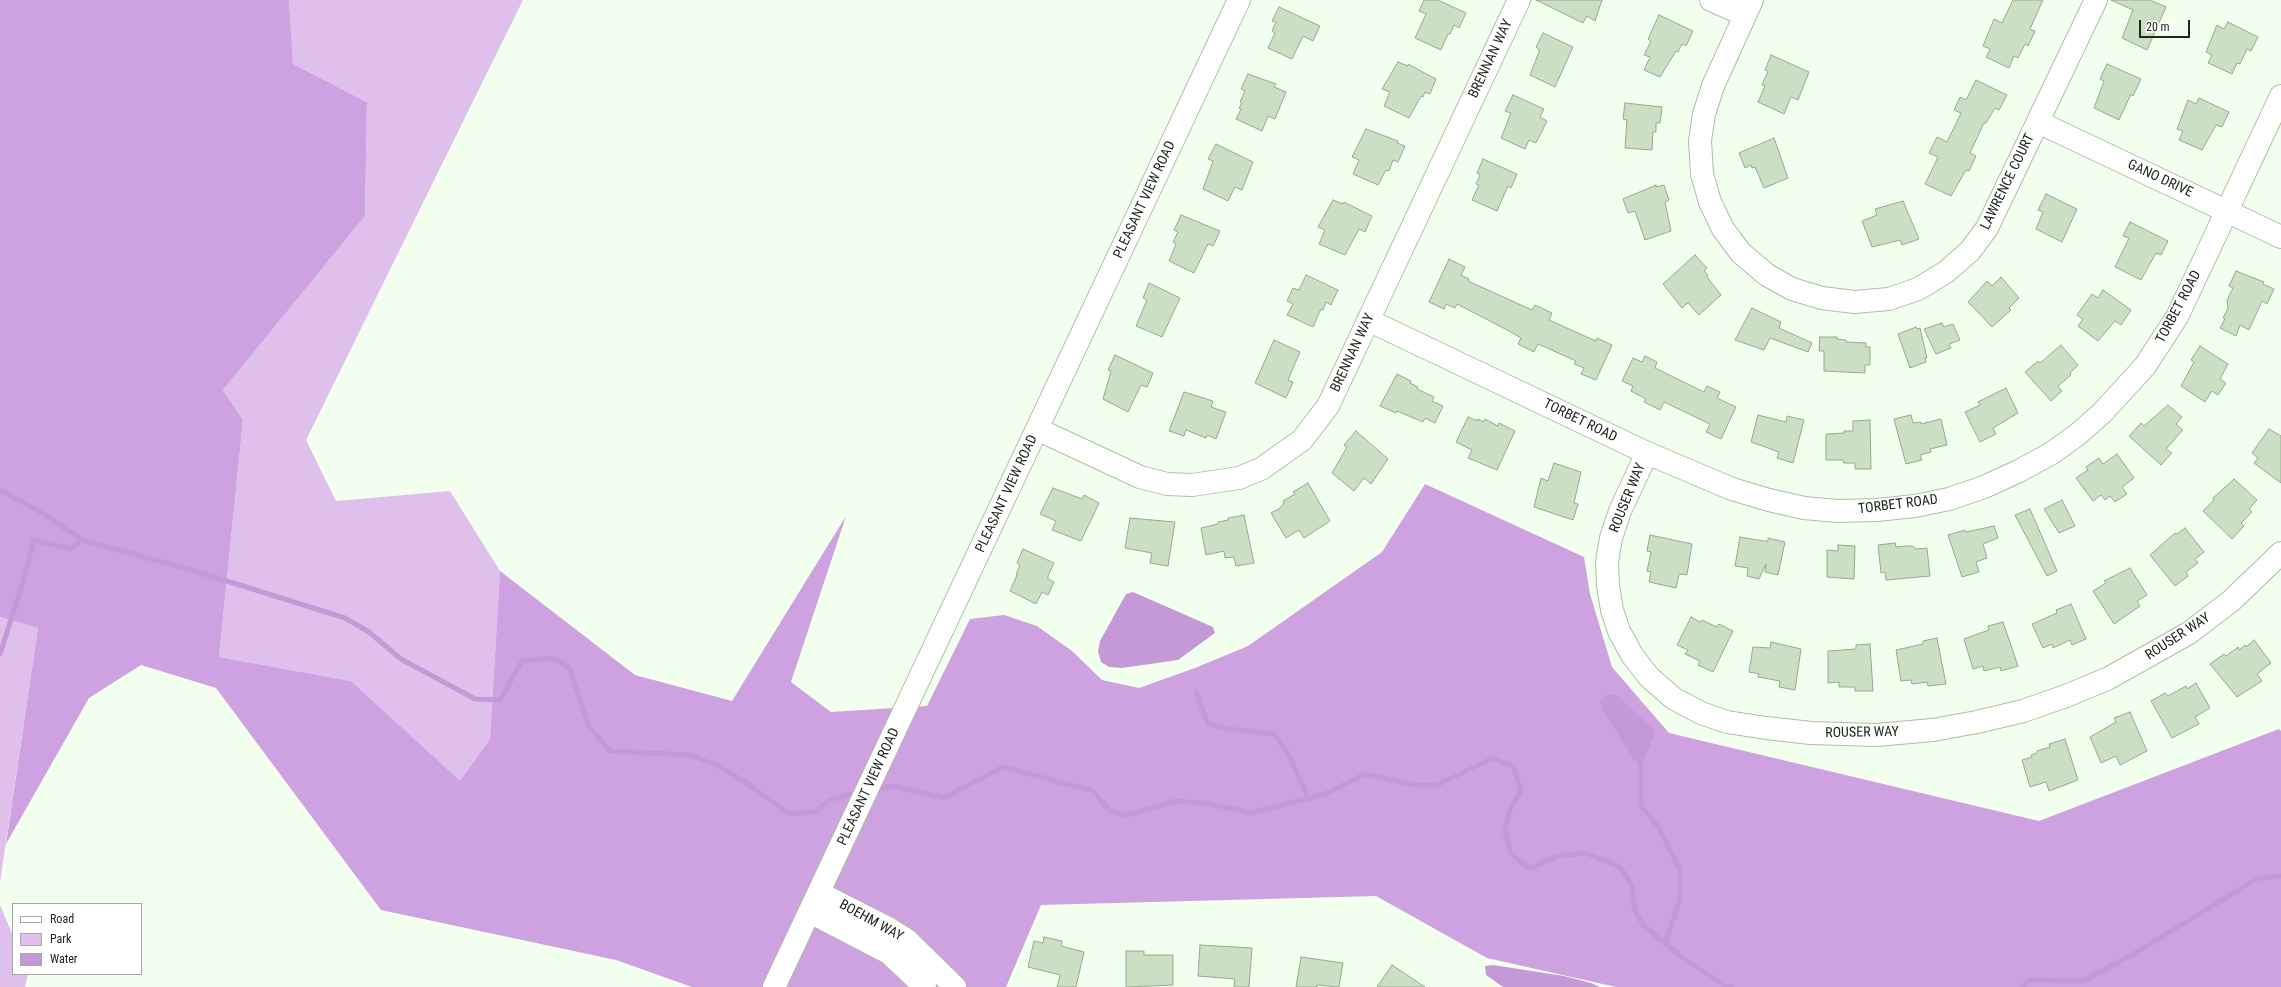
<!DOCTYPE html>
<html>
<head>
<meta charset="utf-8">
<style>
  body { margin:0 }
  #map { position:relative; width:2281px; height:987px; overflow:hidden; background:#f3ffee; font-family:"Roboto Condensed",sans-serif }
  canvas { display:block }
  .legend { position:absolute; left:12px; top:903px; width:130px; height:72px; box-sizing:border-box; background:#fff; border:1px solid #a6a9a5; margin:0; padding:5px 7px; list-style:none; font-size:12px; color:#20271d }
  .legend li { display:flex; align-items:center; gap:8px; height:20px }
  .legend b { width:20px; border:1px solid #a6a9a5 }
  .scale { position:absolute; left:2139px; top:20px; width:51px; height:18px; box-sizing:border-box; border:2px solid #20271d; border-top:0; padding-left:5px; font-size:12px; line-height:14px; white-space:nowrap; color:#20271d; -webkit-text-stroke:3px #fff; paint-order:stroke }
</style>
</head>
<body>
<div id="map">
<canvas width="2281" height="987"></canvas>
<ul class="legend">
<li><b style="height:5px;background:#fff"></b>Road</li>
<li><b style="height:11px;background:#dfc0ec"></b>Park</li>
<li><b style="height:11px;background:#c599d8"></b>Water</li>
</ul>
<div class="scale">20 m</div>
</div>
<script>
const context = document.querySelector('canvas').getContext('2d');
context.lineJoin = 'round';
function fill(path, color) {
  context.fillStyle = color;
  context.fill(path, 'evenodd');
}
function shape(rows) {
  const path = new Path2D();
  for (const r of rows) {
    path.moveTo(r[0], r[1]);
    for (let i = 2; i < r.length; i += 2) path.lineTo(r[i], r[i + 1]);
  }
  return path;
}
function stroke(path, color, width, dash) {
  context.strokeStyle = color;
  context.lineWidth = width;
  context.lineCap = dash ? 'butt' : 'round';
  context.setLineDash(dash || []);
  context.stroke(path);
}
function label(font, color, halo, rows, align = 'center') {
  context.font = font + ' "Roboto Condensed",sans-serif';
  context.lineWidth = 3;
  context.setLineDash([]);
  context.textBaseline = 'middle';
  context.strokeStyle = halo;
  context.fillStyle = color;
  for (const [text, x, y, turn = 0] of rows) {
    context.save();
    context.translate(x, y);
    context.rotate((+turn || 0) * Math.PI / 180);
    context.textAlign = isNaN(turn) ? turn : align;
    if (halo) context.strokeText(text, 0, 0);
    context.fillText(text, 0, 0);
    context.restore();
  }
}
fill(shape([
  [289,0,523,0,306,440,336,501,450,491,500,571,490,739,460,782,351,681,219,657,243,420,223,390,365,216,367,102,293,64],
  [0,617,38,628,0,882],
  [0,905,13,936,13,974,28,974,25,987,0,987]
]), '#dfc0ec');
fill(shape([
  [0,0,289,0,293,64,367,102,365,216,223,390,243,420,219,657,351,681,460,781,490,739,500,571,635,675,732,701,846,516,791,682,831,712,927,706,970,619,1004,615,1037,626,1072,651,1102,680,1139,688,1195,668,1248,646,1382,552,1425,484,1584,557,1590,594,1612,667,1669,733,2039,821,2279,729,2281,731,2281,987,1616,987,1487,958,1376,896,1041,905,1006,987,692,987,616,960,381,910,216,688,141,665,89,698,6,844,38,628,0,617]
]), '#cea1e1');
fill(shape([
  [1133,592,1213,627,1215,633,1178,660,1122,668,1109,667,1101,662,1098,651,1100,641,1126,594],
  [1606,695,1616,695,1652,727,1654,737,1641,764,1635,761,1603,711,1600,702],
  [1493,965,1564,976,1591,983,1600,987,1503,987,1486,975,1485,966]
]), '#c599d8');
stroke(shape([
  [0,490,44,514,82,540,195,571,345,618,369,632,401,659,475,699,500,700,522,661,552,658,569,667,589,727,610,751,689,755,717,765,748,784,789,814,816,812,829,800,860,792],
  [0,654,24,579,34,540,71,549,82,540],
  [1196,691,1208,724,1228,729,1274,734,1287,752,1309,799],
  [1641,761,1641,806,1657,825,1680,869,1680,899,1665,944],
  [873,789,893,786,944,798,1003,767,1093,791,1110,811,1127,815,1176,801,1210,804,1251,813,1325,794,1365,774,1414,785,1437,785,1493,758,1513,766,1521,790,1509,812,1505,832,1511,853,1520,862,1531,868,1557,856,1586,853,1620,867,1632,885,1634,909,1644,926,1683,958,1726,986,1731,987],
  [2022,987,2030,980,2083,981,2132,955,2258,878,2281,876]
]), '#c599d8', 5);
const building = shape([
  [1424,0,1438,0,1466,13,1459,28,1454,25,1450,34,1448,34,1441,50,1415,38,1426,14,1419,11,1424,0],
  [1536,0,1602,0,1595,21,1587,16,1583,23,1536,0],
  [2013,0,2043,0,2030,29,2035,31,2028,46,2025,44,2018,58,2014,56,2009,68,1986,57,1990,49,1983,46,1994,19,2002,23,2013,0],
  [2111,0,2150,0,2166,7,2147,50,2122,38,2133,10,2111,0],
  [1279,7,1320,26,1313,41,1303,36,1292,59,1268,48,1275,33,1272,31,1276,22,1272,21,1279,7],
  [1659,15,1693,31,1686,46,1682,44,1678,52,1676,51,1660,77,1644,70,1650,57,1644,55,1651,41,1648,39,1659,15],
  [2228,22,2258,37,2251,51,2247,49,2240,64,2237,63,2232,74,2208,63,2212,55,2206,52,2217,25,2224,29,2228,22],
  [1543,33,1573,47,1555,87,1530,75,1539,52,1539,49,1536,47,1543,33],
  [1771,55,1809,72,1798,100,1791,97,1784,114,1758,102,1765,86,1762,85,1768,71,1765,70,1771,55],
  [1398,62,1408,66,1408,64,1436,79,1430,94,1425,92,1423,97,1421,96,1409,118,1384,106,1390,92,1382,89,1398,62],
  [2107,64,2141,79,2133,96,2131,94,2119,120,2094,108,2104,81,2100,79,2107,64],
  [1248,74,1276,84,1274,87,1286,92,1275,119,1268,116,1262,131,1236,119,1241,109,1239,108,1242,103,1240,102,1245,91,1241,89,1248,74],
  [1976,80,2007,95,1999,110,1995,108,1986,123,1984,123,1970,153,1976,156,1969,171,1966,170,1951,196,1925,184,1938,157,1929,153,1937,137,1947,142,1961,113,1954,110,1960,97,1966,100,1976,80],
  [1513,95,1544,109,1540,117,1547,121,1536,143,1529,140,1525,149,1501,138,1511,113,1505,111,1513,95],
  [2199,98,2229,112,2222,127,2216,125,2202,150,2179,140,2183,131,2177,129,2188,100,2196,104,2199,98],
  [1625,103,1662,107,1660,123,1656,123,1656,132,1653,132,1652,150,1625,148,1627,120,1623,119,1625,103],
  [1366,129,1398,141,1397,143,1405,146,1398,162,1393,160,1389,171,1386,170,1378,185,1353,174,1359,160,1352,157,1366,129],
  [1774,138,1788,178,1764,188,1755,167,1752,168,1751,165,1745,168,1739,153,1774,138],
  [1216,144,1253,162,1242,190,1235,187,1228,201,1203,189,1213,161,1208,159,1216,144],
  [1483,159,1517,174,1511,188,1508,186,1497,211,1472,200,1479,185,1476,184,1480,175,1477,173,1483,159],
  [1656,185,1656,187,1664,185,1669,200,1665,202,1671,231,1645,240,1635,211,1628,213,1623,199,1656,185],
  [2046,194,2077,209,2062,242,2036,229,2043,212,2038,210,2046,194],
  [1333,200,1343,204,1344,202,1372,216,1365,232,1359,229,1345,255,1319,244,1325,230,1318,227,1333,200],
  [1903,201,1919,239,1902,245,1900,240,1872,247,1862,221,1877,215,1875,209,1903,201],
  [1181,215,1220,231,1213,246,1208,244,1194,273,1169,261,1176,244,1173,242,1178,232,1174,230,1181,215],
  [2130,222,2168,241,2161,255,2156,253,2141,280,2115,267,2129,238,2123,236,2130,222],
  [1695,255,1707,268,1704,271,1708,275,1707,277,1721,295,1699,315,1688,303,1682,308,1663,284,1695,255],
  [1449,259,1465,267,1461,275,1469,279,1468,281,1532,310,1535,305,1552,313,1549,320,1596,341,1597,338,1612,345,1596,380,1581,374,1584,368,1574,364,1576,361,1538,344,1534,352,1518,344,1521,338,1511,332,1457,304,1455,308,1446,304,1444,309,1429,302,1449,259],
  [2236,271,2264,282,2263,284,2274,289,2267,304,2262,301,2249,330,2240,325,2236,336,2220,328,2225,319,2223,318,2228,308,2227,300,2233,288,2229,286,2236,271],
  [1306,275,1338,290,1331,305,1326,302,1323,310,1321,309,1313,327,1287,315,1293,304,1287,301,1293,288,1299,290,1306,275],
  [2001,277,2019,298,2009,308,2011,310,1992,327,1968,302,1987,281,1992,286,2001,277],
  [1149,283,1180,298,1162,337,1136,326,1147,300,1143,298,1149,283],
  [2103,290,2131,310,2121,325,2115,321,2098,341,2078,326,2083,319,2077,315,2092,294,2098,298,2103,290],
  [1752,308,1781,322,1779,328,1812,343,1808,352,1770,338,1764,350,1735,340,1752,308],
  [1942,323,1944,327,1953,324,1960,340,1949,344,1951,348,1936,354,1924,329,1942,323],
  [1916,327,1917,329,1920,328,1927,358,1925,358,1926,362,1910,368,1898,334,1916,327],
  [1820,337,1837,337,1837,339,1846,340,1846,342,1866,343,1866,347,1870,347,1870,365,1865,365,1865,373,1824,371,1824,351,1819,351,1820,337],
  [1274,340,1300,352,1288,380,1293,382,1286,398,1255,383,1274,340],
  [2061,345,2078,365,2070,373,2071,375,2058,386,2062,391,2051,401,2025,372,2038,361,2040,363,2061,345],
  [2200,346,2228,364,2220,379,2226,383,2218,395,2212,391,2205,402,2181,386,2194,362,2191,360,2200,346],
  [1115,355,1153,373,1147,387,1141,385,1128,412,1103,399,1111,371,1108,370,1115,355],
  [1645,356,1657,362,1655,368,1704,392,1707,386,1720,392,1717,398,1736,407,1721,439,1706,432,1710,424,1664,402,1660,410,1644,402,1646,399,1631,391,1633,386,1622,381,1633,358,1642,362,1645,356],
  [1397,374,1411,381,1410,383,1418,387,1417,389,1434,397,1432,401,1443,406,1435,423,1425,418,1423,422,1397,411,1396,413,1380,406,1397,374],
  [2006,388,2018,413,1993,428,1996,434,1980,442,1965,412,1980,405,1978,402,2006,388],
  [1184,392,1213,401,1211,407,1226,412,1216,439,1207,435,1206,438,1186,430,1184,436,1169,431,1184,392],
  [2168,405,2182,417,2176,424,2183,430,2166,449,2172,453,2161,465,2129,436,2141,423,2144,426,2168,405],
  [1758,415,1786,422,1787,416,1804,420,1793,463,1777,458,1779,452,1751,442,1758,415],
  [1911,415,1913,423,1921,422,1921,424,1941,419,1947,445,1930,449,1931,452,1920,455,1922,460,1906,464,1894,419,1911,415],
  [1468,417,1478,421,1478,419,1484,422,1485,419,1498,426,1499,423,1515,431,1497,470,1468,458,1472,450,1456,442,1468,417],
  [1870,420,1871,469,1855,469,1855,463,1844,463,1843,460,1826,460,1826,434,1844,433,1844,431,1853,431,1853,421,1870,420],
  [2269,429,2281,436,2281,483,2254,463,2258,458,2252,453,2269,429],
  [1356,431,1388,459,1371,484,1364,478,1354,491,1332,473,1347,447,1344,445,1356,431],
  [2117,454,2134,478,2122,487,2127,494,2115,502,2110,496,2105,500,2101,495,2093,501,2076,478,2088,470,2086,467,2099,458,2103,464,2117,454],
  [1554,463,1581,472,1574,503,1578,504,1573,520,1534,507,1541,478,1548,481,1554,463],
  [2234,479,2257,500,2249,509,2252,512,2241,523,2244,526,2232,539,2203,511,2214,500,2213,498,2234,479],
  [1308,483,1330,521,1304,538,1299,530,1286,538,1271,513,1280,508,1284,503,1283,501,1295,494,1293,492,1308,483],
  [1053,488,1082,499,1084,495,1099,503,1081,541,1052,530,1056,521,1040,514,1053,488],
  [2062,500,2075,526,2059,533,2044,509,2062,500],
  [2030,509,2057,571,2047,576,2015,515,2030,509],
  [1244,515,1254,563,1236,566,1234,557,1225,558,1224,551,1206,555,1201,528,1218,524,1218,522,1228,520,1228,518,1244,515],
  [1130,518,1175,522,1168,566,1150,563,1152,553,1125,548,1130,518],
  [1994,526,1998,538,1983,544,1987,558,1976,562,1979,572,1962,577,1948,535,1965,530,1966,532,1994,526],
  [2185,528,2204,552,2195,559,2198,563,2186,572,2188,576,2175,586,2150,555,2175,533,2177,534,2185,528],
  [1650,535,1692,544,1687,575,1679,574,1676,588,1649,582,1651,572,1647,571,1651,552,1647,551,1650,535],
  [1740,537,1763,541,1768,541,1768,538,1785,542,1778,575,1765,572,1766,564,1759,579,1747,576,1748,568,1735,566,1740,537],
  [1895,543,1896,547,1907,546,1913,546,1916,549,1927,548,1930,576,1886,580,1885,572,1881,573,1878,545,1895,543],
  [1838,545,1855,546,1854,579,1827,577,1827,550,1838,551,1838,545],
  [1023,549,1054,563,1048,576,1048,579,1054,582,1048,595,1042,592,1036,604,1010,591,1017,575,1016,575,1020,565,1017,563,1023,549],
  [2130,568,2147,595,2137,601,2140,606,2114,624,2093,591,2106,583,2104,581,2130,568],
  [2071,604,2086,639,2072,645,2070,640,2053,648,2052,644,2043,648,2032,624,2057,613,2056,610,2071,604],
  [1691,617,1700,622,1702,620,1717,627,1719,624,1733,631,1713,672,1698,665,1700,661,1685,654,1688,650,1677,645,1691,617],
  [2003,622,2018,666,2001,671,2000,667,1984,671,1983,666,1973,669,1964,639,1989,630,1988,626,2003,622],
  [1937,638,1946,684,1928,686,1927,682,1912,684,1911,680,1901,681,1896,650,1923,644,1923,641,1937,638],
  [2254,640,2271,663,2257,674,2262,681,2237,697,2210,664,2224,654,2226,656,2238,647,2239,650,2245,645,2246,647,2254,640],
  [1771,642,1801,649,1795,690,1779,687,1780,681,1758,677,1759,674,1749,672,1753,647,1770,648,1771,642],
  [1870,644,1873,691,1855,691,1855,687,1839,687,1839,682,1828,683,1828,651,1856,649,1856,645,1870,644],
  [2196,683,2210,708,2195,717,2199,724,2172,738,2151,701,2165,693,2168,696,2186,686,2187,689,2196,683],
  [2130,712,2147,751,2120,765,2116,756,2101,763,2090,737,2116,722,2114,718,2130,712],
  [2065,739,2078,780,2049,791,2046,782,2030,787,2022,760,2032,757,2031,755,2037,753,2037,751,2050,747,2049,744,2065,739],
  [1044,937,1062,941,1061,946,1084,952,1076,987,1057,987,1060,975,1028,967,1034,941,1043,943,1044,937],
  [1200,945,1252,948,1249,987,1234,987,1235,979,1198,976,1200,945],
  [1126,951,1144,951,1144,955,1173,955,1173,985,1126,987,1126,951],
  [1301,957,1343,963,1339,987,1317,985,1317,987,1296,987,1301,957],
  [1392,965,1425,987,1377,987,1392,965]
]);
fill(building, '#cbdfc4');
stroke(building, '#96a98f', 1);
const minor = shape([
  [1711,0,1745,15],
  [1752,0,1713,86,1704,114,1700,141,1702,174,1710,202,1723,229,1741,253,1767,275,1792,289,1822,298,1854,302,1889,299,1918,289,1946,272,1970,251,1987,228,2096,0],
  [2038,122,2281,237],
  [1368,320,1647,453,1732,489,1769,500,1804,508,1838,511,1877,510,1915,506,1949,499,1984,487,2019,471,2052,453,2077,435,2102,413,2145,366,2177,317,2281,96],
  [1037,429,1140,477,1167,484,1192,485,1239,478,1261,469,1302,440,1328,406,1519,0],
  [1647,453,1620,511,1611,538,1607,562,1608,585,1612,610,1619,631,1632,655,1649,677,1673,698,1701,713,1727,722,1766,728,1811,733,1876,735,1933,730,1977,722,2023,711,2066,696,2109,678,2189,633,2231,601,2281,553],
  [819,893,888,928,907,940,955,987],
  [810,912,889,953,925,987],
  [774,987,1239,0]
]);
stroke(minor, '#acbfa4', 24);
stroke(minor, '#fff', 22);
label('14px', '#20271d', '#fff', [
  ["BRENNAN WAY",1491,59,-65],
  ["GANO DRIVE",2160,179,25],
  ["LAWRENCE COURT",2008,182,-64],
  ["PLEASANT VIEW ROAD",1145,200,-65],
  ["TORBET ROAD",2179,307,-62],
  ["BRENNAN WAY",1353,353,-65],
  ["TORBET ROAD",1580,421,26],
  ["PLEASANT VIEW ROAD",1007,494,-65],
  ["ROUSER WAY",1628,498,-68],
  ["TORBET ROAD",1898,505,-7],
  ["ROUSER WAY",2178,637,-33],
  ["ROUSER WAY",1862,733,-1],
  ["PLEASANT VIEW ROAD",869,787,-65],
  ["BOEHM WAY",871,921,29]
]);
</script>
</body>
</html>
